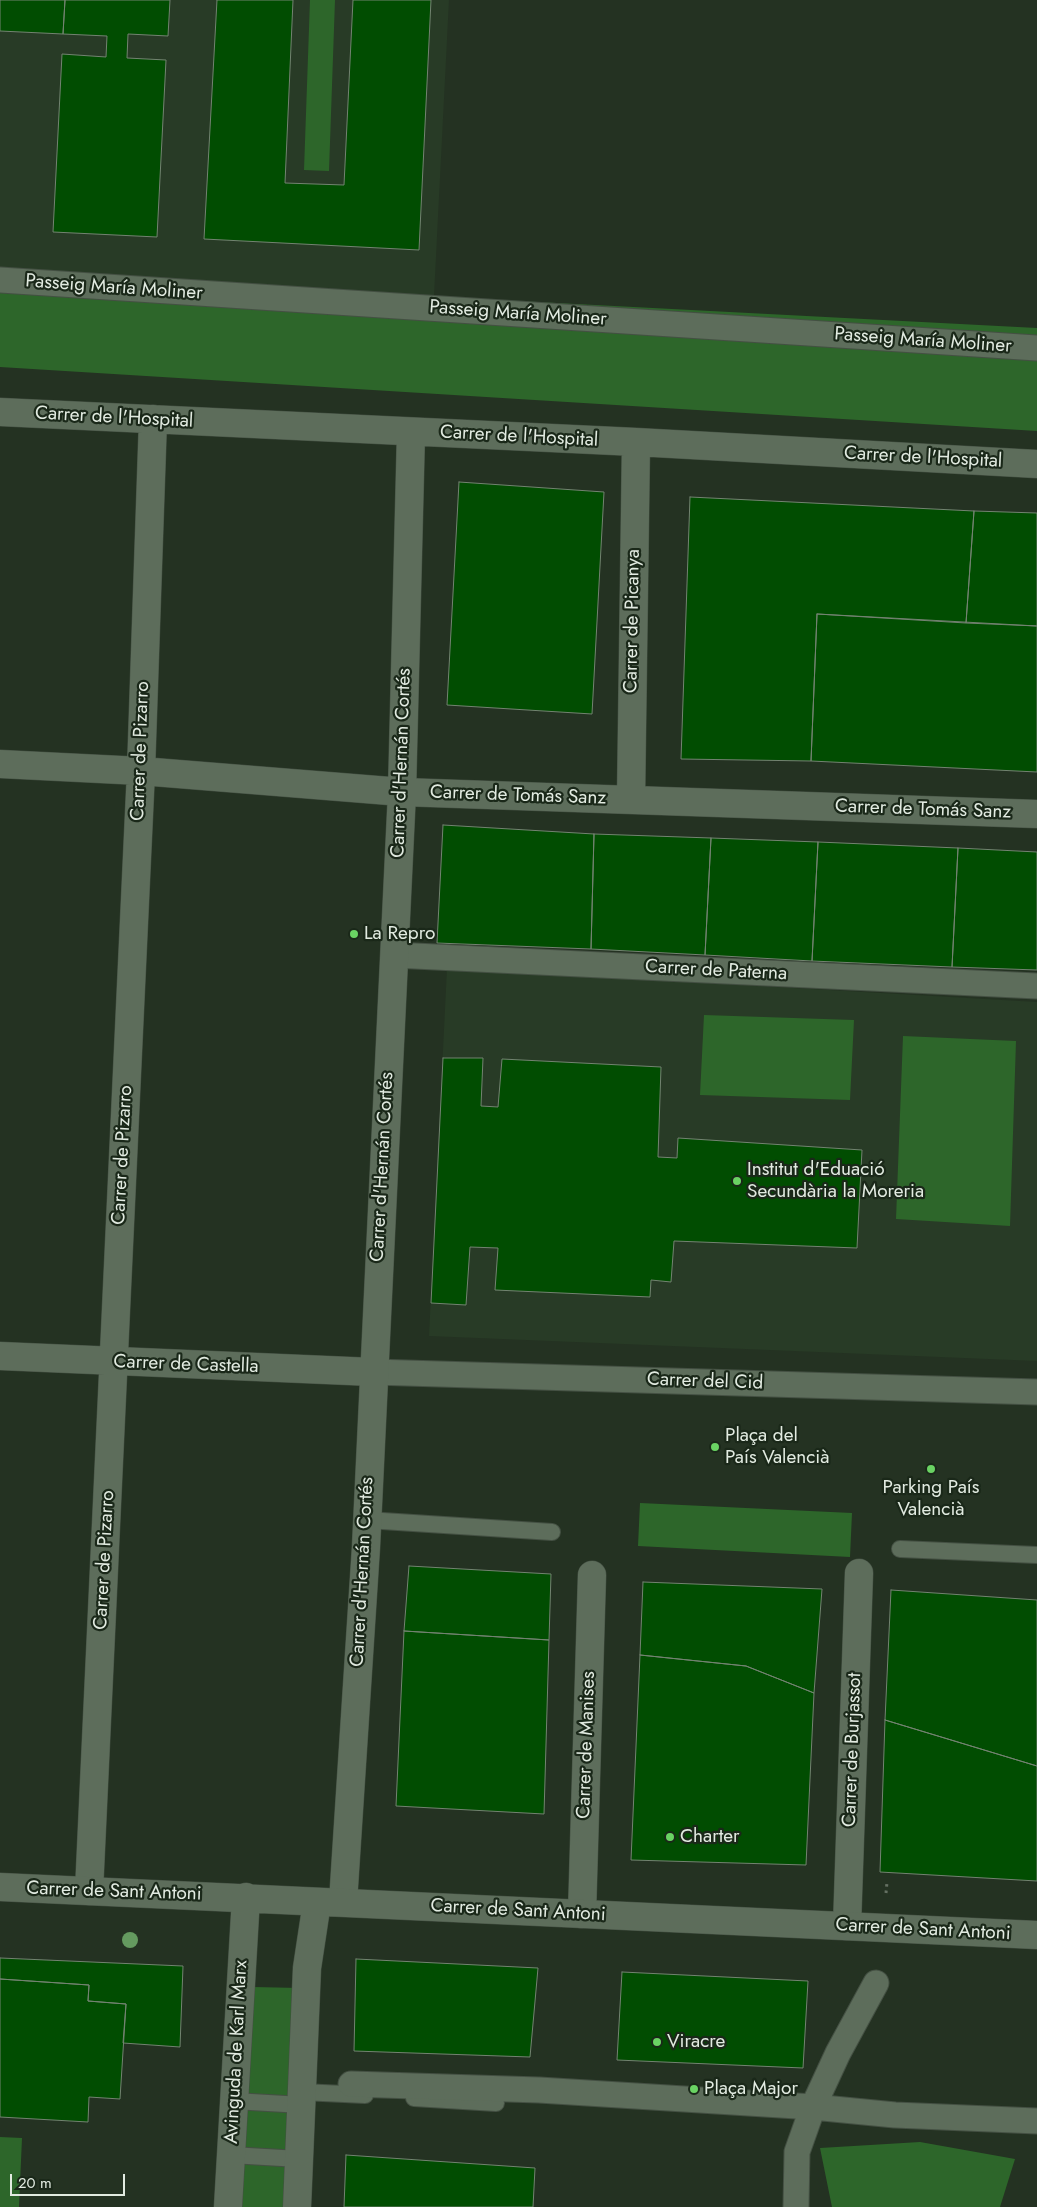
<!DOCTYPE html>
<html>
<head>
<meta charset="utf-8">
<style>
  body { margin:0 }
  #map { position:relative; width:1037px; height:2207px; overflow:hidden; background:#243222; font-family:Jost,sans-serif }
  canvas { display:block }
  .scale { position:absolute; left:10px; top:2174px; width:115px; height:22px; box-sizing:border-box; border:2px solid #e2ebe1; border-top:0; padding-left:6px; font-size:15px; line-height:18px; white-space:nowrap; color:#e2ebe1; -webkit-text-stroke:4px #1a2819; paint-order:stroke }
</style>
</head>
<body>
<div id="map">
<canvas width="1037" height="2207"></canvas>
<div class="scale">20 m</div>
</div>
<script>
const context = document.querySelector('canvas').getContext('2d');
context.lineJoin = 'round';
function fill(path, color) {
  context.fillStyle = color;
  context.fill(path, 'evenodd');
}
function shape(rows) {
  const path = new Path2D();
  for (const r of rows) {
    path.moveTo(r[0], r[1]);
    for (let i = 2; i < r.length; i += 2) path.lineTo(r[i], r[i + 1]);
  }
  return path;
}
function stroke(path, color, width, dash) {
  context.strokeStyle = color;
  context.lineWidth = width;
  context.lineCap = dash ? 'butt' : 'round';
  context.setLineDash(dash || []);
  context.stroke(path);
}
function label(font, color, halo, rows, align = 'center') {
  context.font = font + ' Jost,sans-serif';
  context.lineWidth = 4.5;
  context.setLineDash([]);
  context.textBaseline = 'middle';
  context.strokeStyle = halo;
  context.fillStyle = color;
  for (const [text, x, y, turn = 0] of rows) {
    context.save();
    context.translate(x, y);
    context.rotate((+turn || 0) * Math.PI / 180);
    context.textAlign = isNaN(turn) ? turn : align;
    if (halo) context.strokeText(text, 0, 0);
    context.fillText(text, 0, 0);
    context.restore();
  }
}
fill(shape([
  [0,0,449,0,434,296,0,274],
  [447,968,1037,1002,1037,1361,429,1336]
]), '#283b26');
fill(shape([
  [310,0,335,0,329,171,304,170],
  [0,274,1037,328,1037,431,0,367],
  [704,1015,854,1020,850,1100,700,1095],
  [903,1036,1016,1041,1010,1226,896,1219],
  [640,1503,852,1513,850,1557,638,1546],
  [253,1987,300,1988,288,2207,241,2207],
  [0,2137,22,2138,19,2207,0,2207],
  [920,2142,1015,2159,1000,2207,832,2207,820,2148]
]), '#2d662a');
const building = shape([
  [0,0,65,0,63,34,0,31,0,0],
  [65,0,170,0,168,36,128,34,127,58,166,60,157,237,53,232,62,54,106,57,107,36,63,34,65,0],
  [217,0,293,0,285,183,344,185,353,0,431,0,419,250,204,239,217,0],
  [459,482,604,492,592,714,447,705,459,482],
  [690,497,974,511,966,623,817,614,811,761,681,759,690,497],
  [974,511,1037,513,1037,626,966,623,974,511],
  [817,614,1037,626,1037,772,811,761,817,614],
  [443,825,594,834,591,949,437,943,443,825],
  [594,834,711,838,705,955,591,949,594,834],
  [711,838,818,842,812,961,705,955,711,838],
  [818,842,958,848,952,967,812,961,818,842],
  [958,848,1037,852,1037,970,952,967,958,848],
  [443,1058,483,1058,481,1106,498,1107,502,1059,661,1067,658,1157,677,1158,678,1138,862,1150,857,1248,674,1241,671,1282,651,1280,650,1297,495,1290,498,1248,470,1247,466,1305,431,1303,443,1058],
  [409,1566,551,1574,549,1640,404,1631,409,1566],
  [643,1582,822,1589,814,1693,746,1666,640,1655,643,1582],
  [891,1590,1037,1600,1037,1766,885,1720,891,1590],
  [404,1631,549,1640,544,1814,396,1806,404,1631],
  [640,1655,746,1666,814,1693,806,1865,631,1860,640,1655],
  [885,1720,1037,1766,1037,1881,880,1872,885,1720],
  [0,1958,183,1966,180,2047,123,2043,126,2004,88,2001,89,1985,0,1979,0,1958],
  [356,1959,538,1968,530,2057,354,2051,356,1959],
  [622,1972,808,1981,803,2068,617,2060,622,1972],
  [0,1979,89,1985,88,2001,126,2004,120,2099,89,2097,88,2122,0,2117,0,1979],
  [346,2155,535,2168,533,2207,344,2207,346,2155]
]);
fill(building, '#014d01');
stroke(building, '#738371', 1);
const service = shape([
  [367,1520,552,1532],
  [900,1549,1037,1555],
  [302,2092,365,2095],
  [414,2098,496,2103],
  [234,2101,302,2105],
  [231,2155,299,2159]
]);
const pedestrian = shape([
  [0,280,1037,348],
  [394,955,1037,986],
  [373,1372,1037,1392],
  [351,2084,539,2090,813,2107,895,2115,1037,2121],
  [796,2207,797,2152,813,2107,838,2053,876,1983]
]);
const minor = shape([
  [0,412,636,442,1037,464],
  [0,764,141,771,402,792,1037,814],
  [631,799,636,442],
  [0,1356,373,1372],
  [89,1891,141,771,153,419],
  [343,1902,366,1547,402,792,411,432],
  [582,1914,592,1575],
  [847,1926,859,1573]
]);
const tertiary = shape([
  [0,1887,1037,1935],
  [228,2207,246,1897],
  [297,2207,307,1968,317,1902]
]);
stroke(service, '#445043', 18);
stroke(pedestrian, '#445043', 27);
stroke(minor, '#445043', 29);
stroke(tertiary, '#445043', 29);
stroke(shape([
  [886,1893,887,1882]
]), '#657163', 3, [2.5, 4]);
stroke(service, '#5d6d5b', 16);
stroke(pedestrian, '#5d6d5b', 25);
stroke(minor, '#5d6d5b', 28);
stroke(tertiary, '#5d6d5b', 28);
context.fillStyle = '#649a5f';
for (const [x, y] of [
  [130,1940]
]) {
  context.beginPath();
  context.arc(x, y, 8, 0, 2 * Math.PI);
  context.fill();
}
for (const [x, y, r, color] of [
  [354,934,5,"#6ad363"],
  [737,1181,5,"#6ad363"],
  [715,1447,5,"#6ad363"],
  [931,1469,5,"#6ad363"],
  [670,1837,5,"#6ad363"],
  [657,2042,5,"#6ad363"],
  [694,2089,5,"#6ad363"]
]) {
  const dot = new Path2D();
  dot.arc(x, y, r, 0, 2 * Math.PI);
  context.fillStyle = color;
  context.fill(dot);
  stroke(dot, '#1a2819', 2);
}
label('19px', '#e2ebe1', '#1a2819', [
  ["Passeig María Moliner",114,288,4],
  ["Passeig María Moliner",518,314,4],
  ["Passeig María Moliner",923,341,4],
  ["Carrer de l'Hospital",114,418,3],
  ["Carrer de l'Hospital",519,437,3],
  ["Carrer de l'Hospital",923,458,3],
  ["Carrer de Picanya",633,621,-89],
  ["Carrer de Pizarro",141,751,-88],
  ["Carrer d'Hernán Cortés",402,763,-88],
  ["Carrer de Tomás Sanz",518,796,2],
  ["Carrer de Tomás Sanz",923,810,2],
  ["Carrer de Paterna",716,971,3],
  ["Carrer de Pizarro",123,1155,-87],
  ["Carrer d'Hernán Cortés",383,1167,-87],
  ["Carrer de Castella",186,1365,2],
  ["Carrer del Cid",705,1382,2],
  ["Carrer de Pizarro",105,1560,-87],
  ["Carrer d'Hernán Cortés",363,1572,-87],
  ["Carrer de Manises",587,1745,-88],
  ["Carrer de Burjassot",853,1750,-88],
  ["Carrer de Sant Antoni",114,1892,2],
  ["Carrer de Sant Antoni",518,1911,3],
  ["Carrer de Sant Antoni",923,1930,3],
  ["Avinguda de Karl Marx",237,2052,-87]
]);
label('19px', '#e2ebe1', '#1a2819', [
  ["La Repro",364,934],
  ["Institut d'Eduació",747,1170],
  ["Secundària la Moreria",747,1192],
  ["Plaça del",725,1436],
  ["País Valencià",725,1458],
  ["Parking País",931,1488,"center"],
  ["Valencià",931,1510,"center"],
  ["Charter",680,1837],
  ["Viracre",667,2042],
  ["Plaça Major",704,2089]
], 'left');
</script>
</body>
</html>
